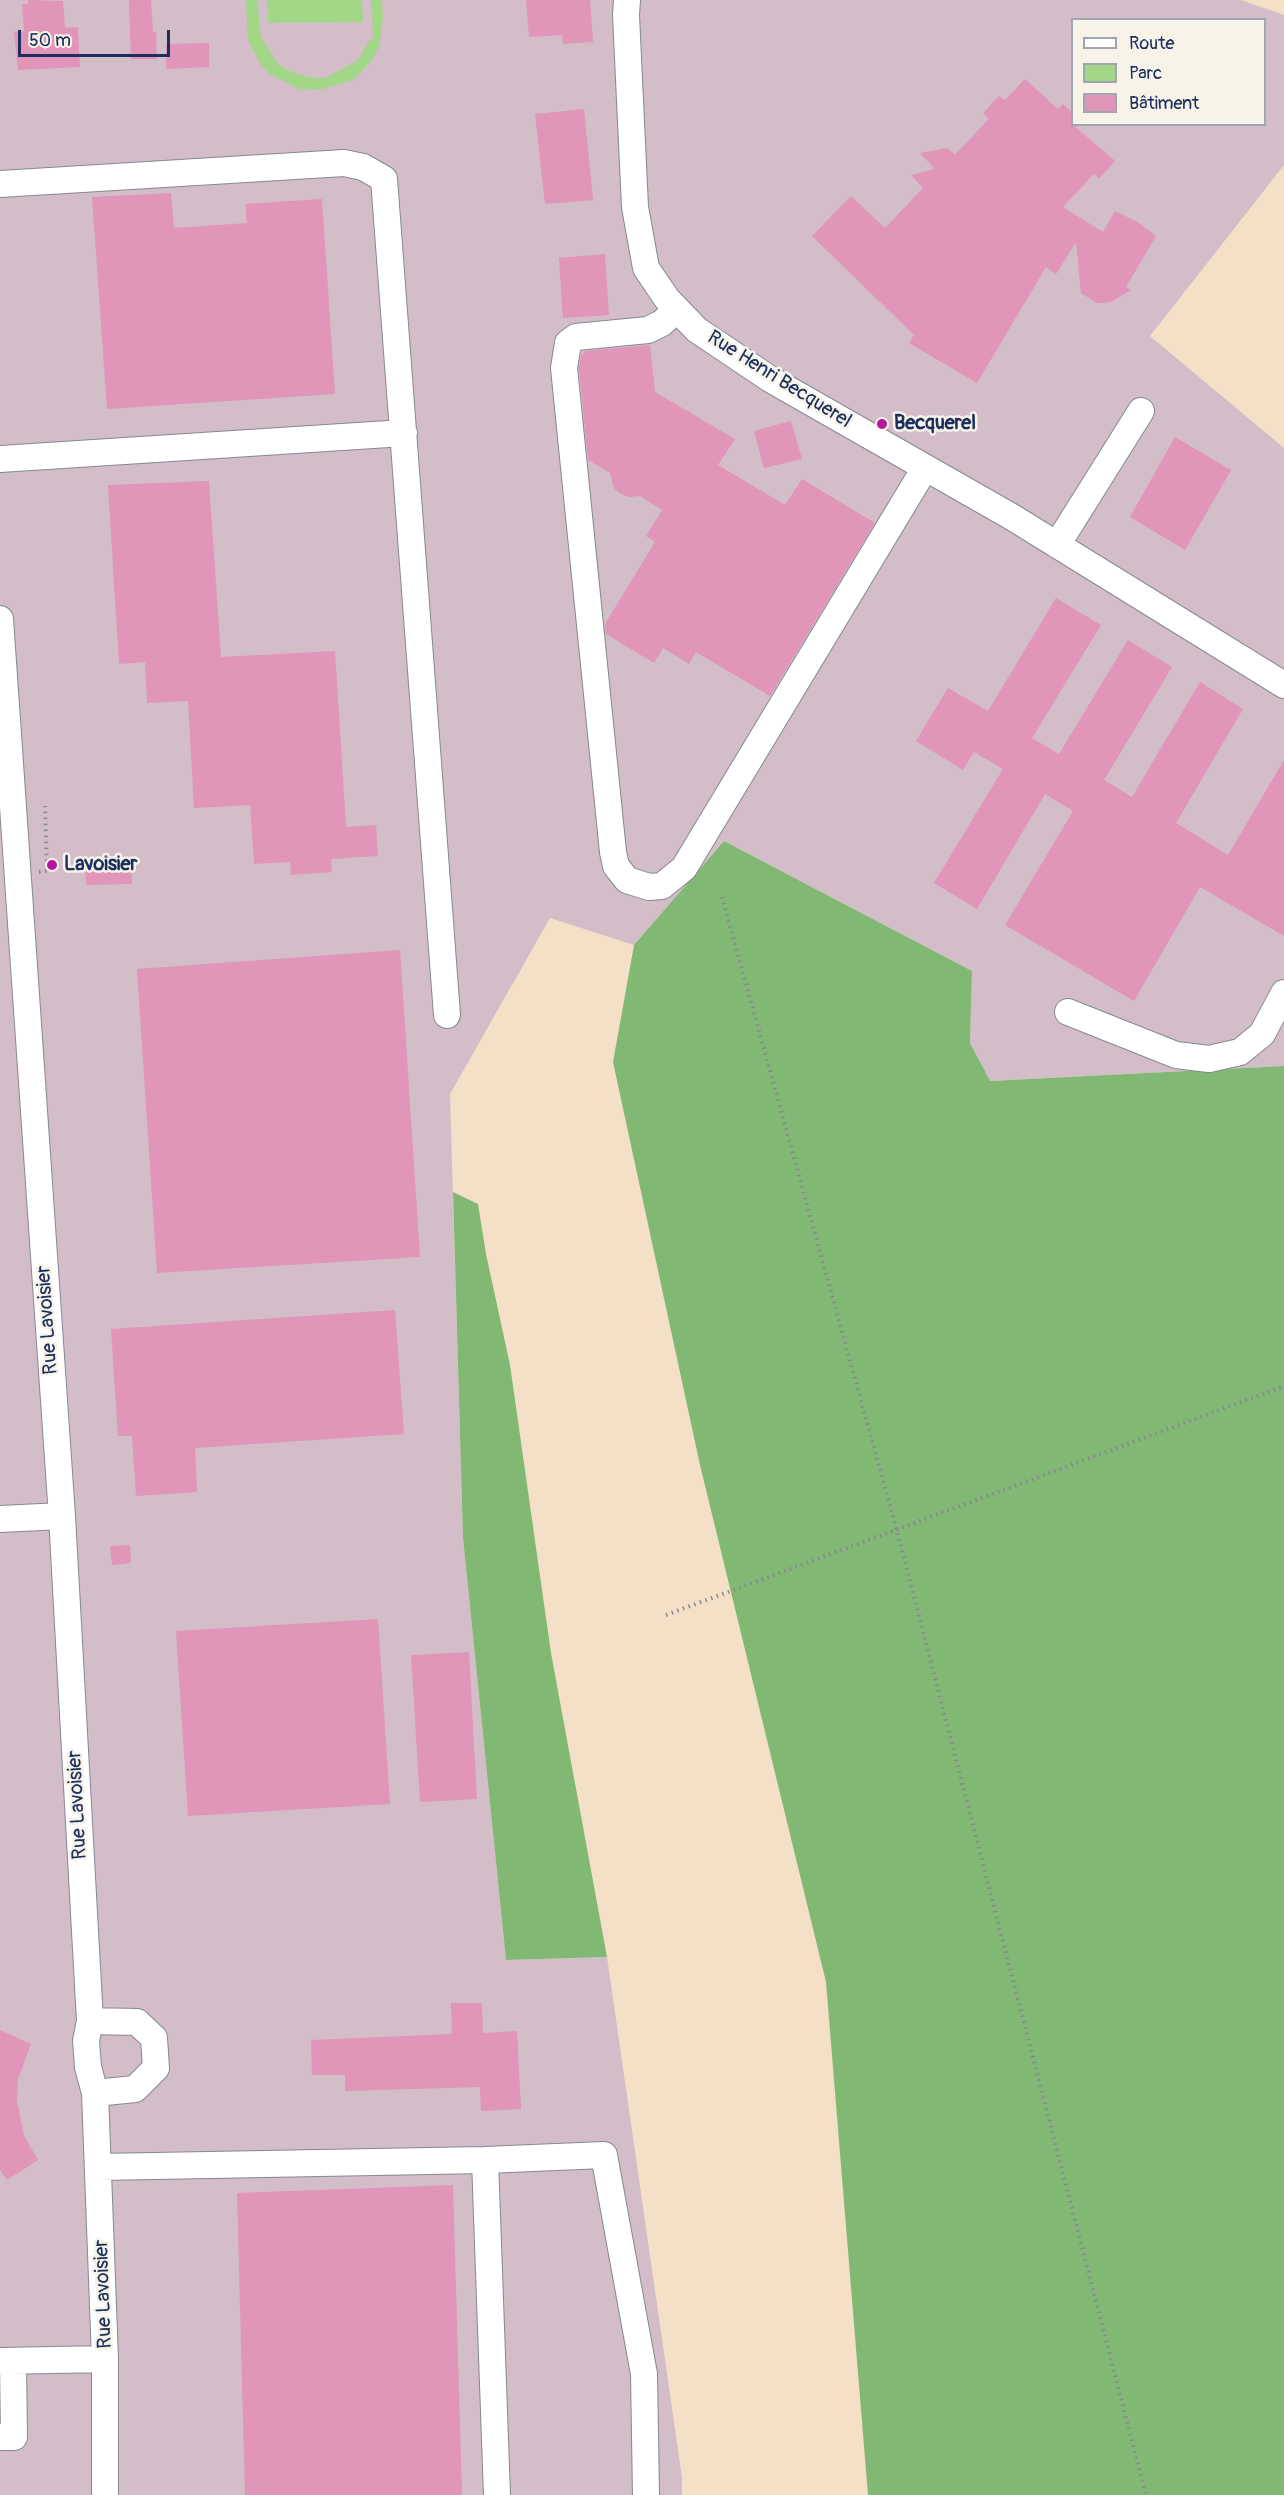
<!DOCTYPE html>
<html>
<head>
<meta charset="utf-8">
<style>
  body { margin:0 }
  #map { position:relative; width:1284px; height:2495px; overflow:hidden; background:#f3e0c6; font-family:Pangolin,sans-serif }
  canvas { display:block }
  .legend { position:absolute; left:1071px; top:18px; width:195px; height:108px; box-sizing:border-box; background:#f7f3e8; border:2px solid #9fa5b1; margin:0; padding:8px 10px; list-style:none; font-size:18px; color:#1b2f5e }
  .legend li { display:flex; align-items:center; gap:12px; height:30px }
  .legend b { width:30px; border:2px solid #9fa5b1 }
  .scale { position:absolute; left:18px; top:30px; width:152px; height:27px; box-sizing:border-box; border:3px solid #1b2f5e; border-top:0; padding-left:8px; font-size:18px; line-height:21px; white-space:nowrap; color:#1b2f5e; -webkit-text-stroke:4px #f7f3e8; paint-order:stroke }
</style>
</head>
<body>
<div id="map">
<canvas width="1284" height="2495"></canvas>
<ul class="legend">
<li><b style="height:8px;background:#fff"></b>Route</li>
<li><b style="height:16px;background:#a2d787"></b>Parc</li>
<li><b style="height:16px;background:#e095b9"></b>Bâtiment</li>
</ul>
<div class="scale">50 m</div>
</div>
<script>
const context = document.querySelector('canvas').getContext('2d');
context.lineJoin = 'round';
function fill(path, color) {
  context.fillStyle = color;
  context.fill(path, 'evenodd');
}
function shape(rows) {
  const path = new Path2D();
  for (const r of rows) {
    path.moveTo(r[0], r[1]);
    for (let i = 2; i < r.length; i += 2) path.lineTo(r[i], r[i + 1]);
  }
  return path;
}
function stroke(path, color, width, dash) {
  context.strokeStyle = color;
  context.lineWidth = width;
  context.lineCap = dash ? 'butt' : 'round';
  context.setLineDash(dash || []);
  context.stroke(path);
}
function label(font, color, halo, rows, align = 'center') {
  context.font = font + ' Pangolin,sans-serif';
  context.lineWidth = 5;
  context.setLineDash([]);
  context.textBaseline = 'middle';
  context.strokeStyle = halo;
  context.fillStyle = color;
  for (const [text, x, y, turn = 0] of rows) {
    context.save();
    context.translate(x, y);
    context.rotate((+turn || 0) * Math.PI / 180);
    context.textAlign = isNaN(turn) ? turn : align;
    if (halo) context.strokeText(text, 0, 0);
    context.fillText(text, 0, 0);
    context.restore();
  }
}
fill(shape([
  [0,0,1241,0,1284,15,1284,165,1150,336,1284,448,1284,1066,989,1081,970,1043,972,971,724,841,634,945,550,918,450,1094,463,1538,506,1960,607,1957,682,2478,682,2495,0,2495],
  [1072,20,1264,20,1264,124,1072,124]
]), '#d2bdc8');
fill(shape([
  [246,0,257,0,261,37,278,64,291,72,310,78,325,78,357,61,373,36,371,0,382,0,383,19,379,47,371,61,353,80,323,89,305,90,295,87,268,73,258,60,248,40],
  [267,0,362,0,363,22,268,23]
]), '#a2d787');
fill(shape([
  [724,841,972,971,970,1043,990,1081,1284,1066,1284,2495,868,2495,826,1982,700,1465,613,1062,634,945],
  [453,1192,478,1204,486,1254,510,1365,551,1653,607,1957,506,1960,463,1538]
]), '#81b874');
fill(shape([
  [28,0,63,1,65,28,78,27,80,67,18,70,14,32,24,31,22,4,28,4],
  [129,0,151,0,153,32,156,32,157,59,131,59],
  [526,0,590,0,593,42,563,44,562,35,529,37],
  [209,43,209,67,166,69,166,44],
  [1025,79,1058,109,1063,104,1072,112,1072,124,1115,161,1099,179,1094,174,1063,207,1103,232,1115,211,1139,223,1156,236,1126,287,1131,290,1111,302,1102,303,1097,303,1081,293,1076,242,1056,274,1046,267,977,383,909,343,914,335,812,236,851,196,885,228,923,188,911,175,935,169,920,153,947,148,955,155,989,119,983,113,999,96,1005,100],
  [584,109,593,200,545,204,535,114],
  [171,193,174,228,247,223,245,204,322,199,335,394,107,409,92,197],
  [605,254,609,315,563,318,559,258],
  [650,345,655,392,735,439,718,465,785,505,802,479,875,523,770,696,696,652,689,664,663,648,654,663,606,634,605,624,655,542,646,536,662,510,640,496,629,497,621,494,614,488,610,473,588,460,579,368,581,356,585,351],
  [791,421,802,459,764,468,754,431],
  [1175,437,1231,470,1185,550,1130,517],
  [209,481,221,657,335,651,346,827,376,825,378,856,331,859,332,872,291,875,290,862,254,864,250,805,194,808,188,701,147,703,145,662,119,664,108,485],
  [1056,598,1101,625,1032,738,1059,754,1128,640,1172,667,1104,780,1132,797,1200,682,1243,709,1176,823,1228,855,1284,760,1284,936,1200,887,1134,1001,1005,925,1073,811,1045,794,977,909,934,883,1003,769,974,752,963,770,916,741,948,688,988,711],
  [131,861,132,884,86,885,85,864],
  [400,950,420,1257,157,1273,137,969],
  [395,1310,404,1434,195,1448,197,1492,136,1496,132,1436,118,1436,111,1329],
  [130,1545,131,1563,112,1565,110,1546],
  [378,1619,390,1804,188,1816,176,1631],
  [469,1652,477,1799,420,1802,411,1655],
  [451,2003,482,2003,483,2033,517,2031,521,2109,481,2111,480,2087,345,2091,345,2075,312,2075,311,2040,452,2034],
  [0,2030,31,2044,18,2079,17,2101,24,2136,38,2160,7,2180,0,2170],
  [453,2185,462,2495,245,2495,237,2193]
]), '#e095b9');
const minor = shape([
  [627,0,626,15,635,207,646,268,667,299,697,330,770,379,1012,517,1284,685],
  [0,184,344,163,363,167,384,179,447,1015],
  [677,309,662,323,648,330,576,337,568,343,564,368,613,852,616,866,627,880,649,887,662,886,684,868,925,468],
  [0,459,404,433],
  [1057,545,1141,411],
  [0,619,62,1516,90,2021,86,2041,88,2067,95,2093,105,2359,105,2495],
  [1068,1012,1176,1055,1209,1059,1240,1052,1262,1034,1284,993],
  [0,1519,62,1516],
  [90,2021,137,2022,154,2038,156,2068,135,2089,95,2093],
  [485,2160,497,2495],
  [99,2167,485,2160,604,2155,644,2374,646,2495],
  [0,2361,105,2359],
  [0,2437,14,2437,13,2361]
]);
stroke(minor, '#878892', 28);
stroke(shape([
  [39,872,47,871,45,806],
  [722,897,896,1527,1146,2495],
  [666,1615,1284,1386]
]), '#878892', 4, [1.5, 4.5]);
stroke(minor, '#fff', 26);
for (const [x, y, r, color] of [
  [882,424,6,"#b5179e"],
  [52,865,6,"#b5179e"]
]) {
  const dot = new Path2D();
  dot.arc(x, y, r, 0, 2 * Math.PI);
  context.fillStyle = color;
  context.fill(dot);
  stroke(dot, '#f7f3e8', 2);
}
label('20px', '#1b2f5e', '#f7f3e8', [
  ["Rue Henri Becquerel",779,380,32],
  ["Rue Lavoisier",48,1320,-94],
  ["Rue Lavoisier",78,1805,-93],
  ["Rue Lavoisier",104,2294,-92]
]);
label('bold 20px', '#1b2f5e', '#f7f3e8', [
  ["Becquerel",894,424],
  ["Lavoisier",64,865]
], 'left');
</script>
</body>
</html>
